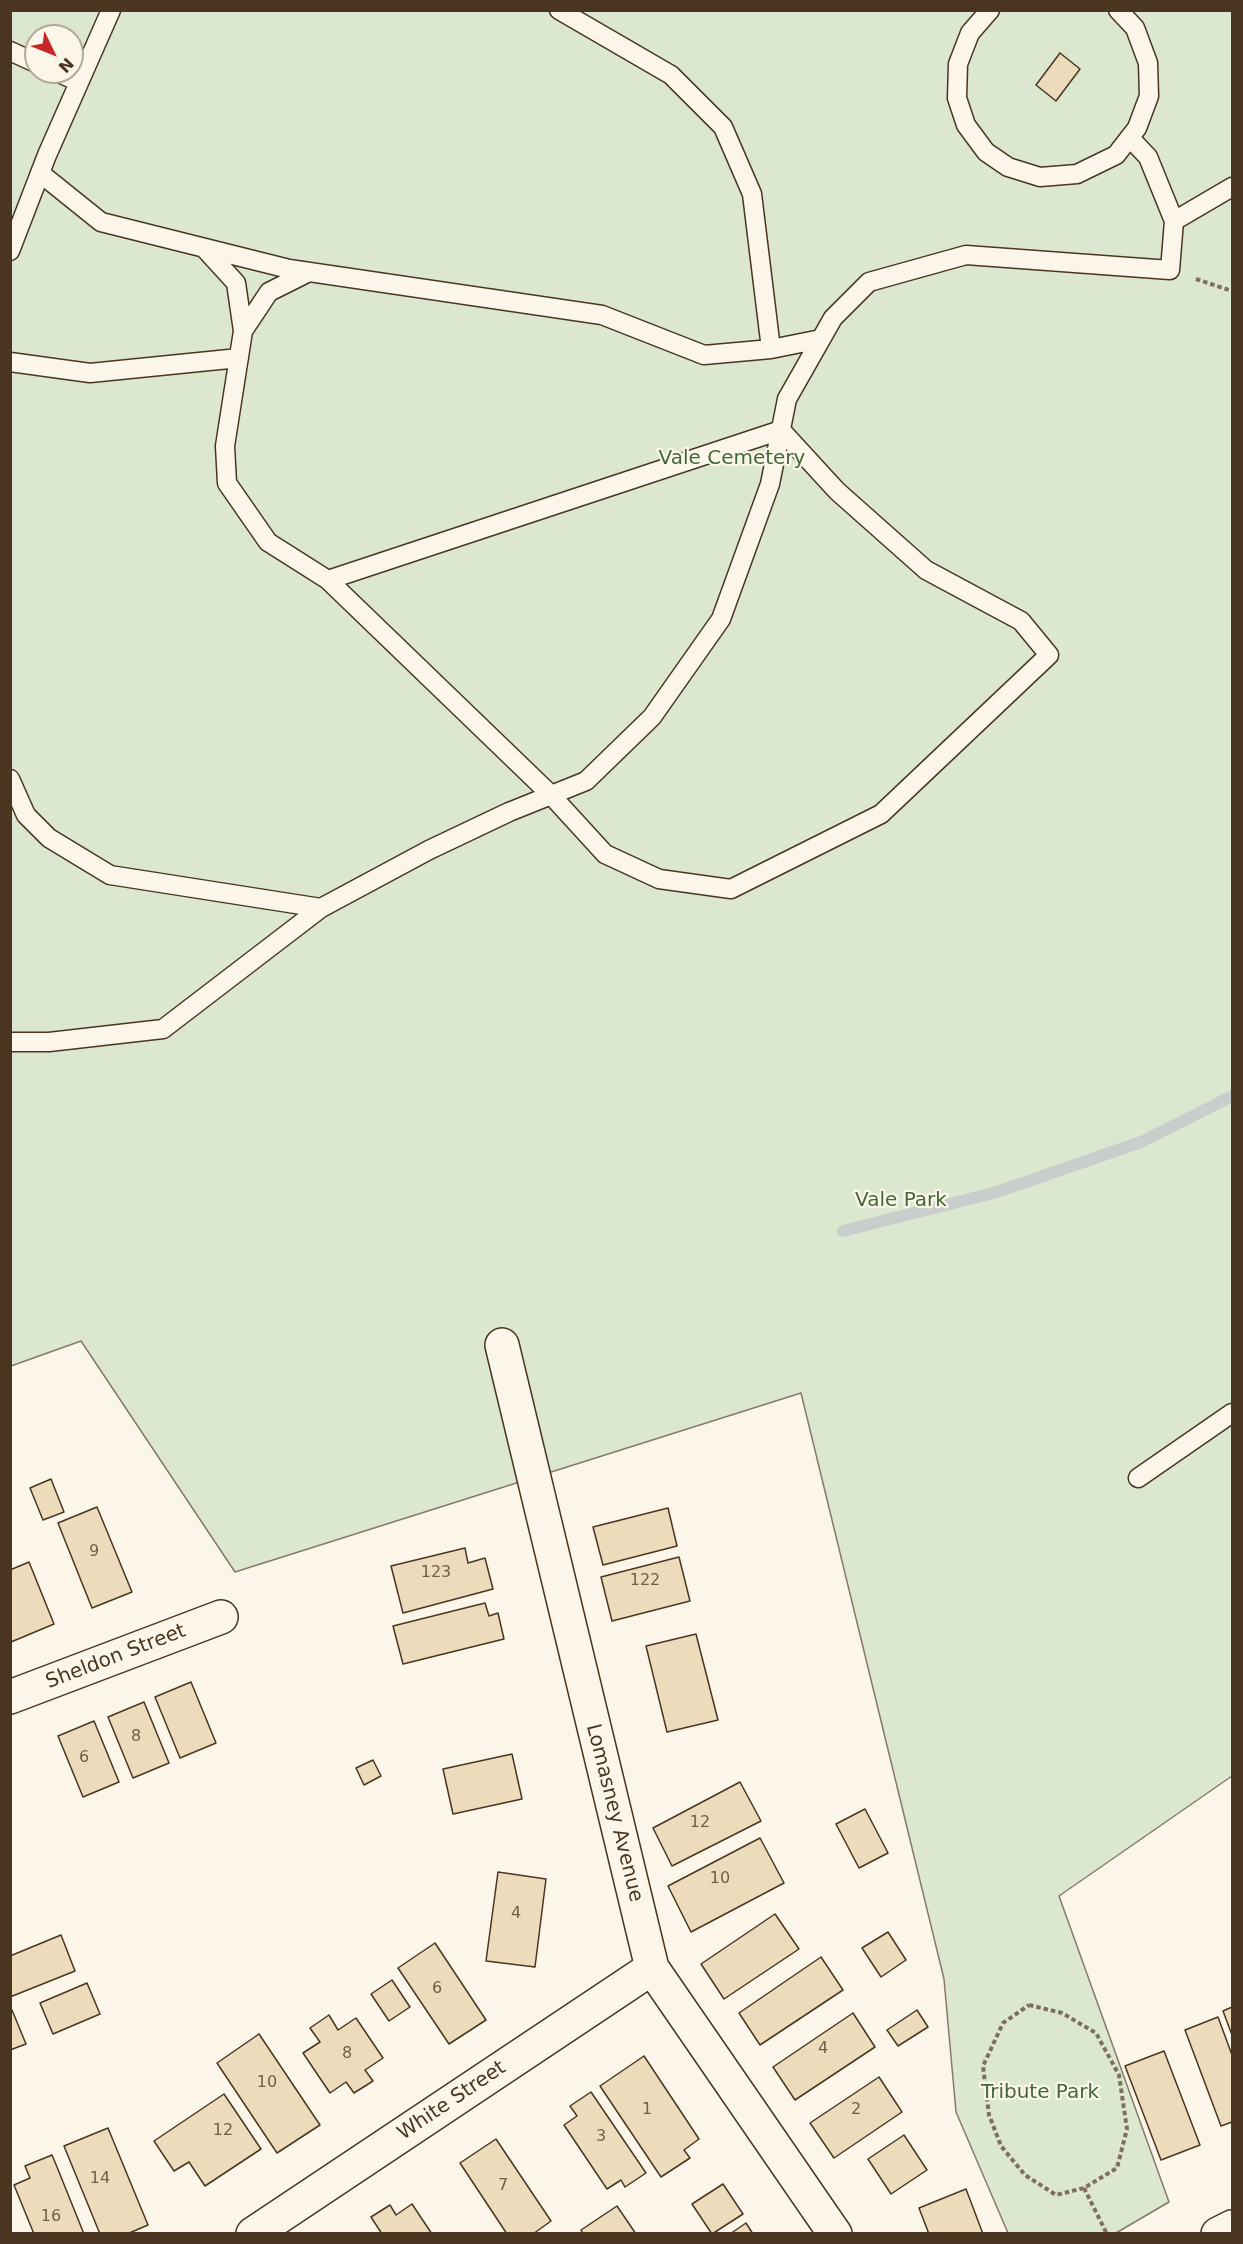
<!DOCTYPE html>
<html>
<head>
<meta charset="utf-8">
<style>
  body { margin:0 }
  #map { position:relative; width:1243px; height:2244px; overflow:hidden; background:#fbf6e9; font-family:"DejaVu Sans",sans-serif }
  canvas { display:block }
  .frame { position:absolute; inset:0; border:12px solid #4a3520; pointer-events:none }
  .north { position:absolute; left:24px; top:24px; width:60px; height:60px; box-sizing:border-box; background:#fbf6e9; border:2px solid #b4a999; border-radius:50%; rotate:133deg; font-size:16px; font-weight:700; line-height:24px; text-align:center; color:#4a3520 }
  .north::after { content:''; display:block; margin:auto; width:21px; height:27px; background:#c62828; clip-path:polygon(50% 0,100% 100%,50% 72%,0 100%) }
</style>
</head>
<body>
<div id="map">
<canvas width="1243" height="2244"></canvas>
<div class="frame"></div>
<div class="north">N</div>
</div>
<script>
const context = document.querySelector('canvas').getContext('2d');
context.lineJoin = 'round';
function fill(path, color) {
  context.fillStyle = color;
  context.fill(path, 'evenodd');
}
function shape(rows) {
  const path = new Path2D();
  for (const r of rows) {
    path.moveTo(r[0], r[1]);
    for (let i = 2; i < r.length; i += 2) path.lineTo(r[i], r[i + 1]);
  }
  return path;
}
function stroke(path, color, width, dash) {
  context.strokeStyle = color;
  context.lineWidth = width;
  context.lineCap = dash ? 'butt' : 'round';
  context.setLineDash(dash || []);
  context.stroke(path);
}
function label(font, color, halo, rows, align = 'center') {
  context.font = font + ' "DejaVu Sans",sans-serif';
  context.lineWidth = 4.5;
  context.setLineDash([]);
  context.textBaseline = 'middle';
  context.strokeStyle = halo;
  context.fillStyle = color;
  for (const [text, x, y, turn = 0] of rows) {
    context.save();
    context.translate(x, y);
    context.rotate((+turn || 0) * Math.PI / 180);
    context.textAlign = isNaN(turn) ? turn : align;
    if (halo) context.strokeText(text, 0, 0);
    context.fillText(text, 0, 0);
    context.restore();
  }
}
const green = shape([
  [10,11,1232,11,1232,1776,1059,1896,1169,2202,1116,2233,1008,2233,956,2112,944,1979,801,1393,235,1572,81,1341,11,1366,10,11],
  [36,36,72,36,72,72,36,72,36,36]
]);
fill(green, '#dce7d0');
stroke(green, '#887966', 1.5);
stroke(shape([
  [843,1231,997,1192,1141,1142,1232,1096]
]), '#c9cecd', 12);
const building = shape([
  [1060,53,1080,69,1056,101,1036,85,1060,53],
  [51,1479,64,1512,43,1520,30,1488,51,1479],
  [97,1507,132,1592,92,1608,58,1523,97,1507],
  [668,1508,677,1546,603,1565,593,1527,668,1508],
  [465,1548,468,1563,485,1558,493,1589,403,1613,391,1566,465,1548],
  [679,1557,690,1601,612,1621,601,1577,679,1557],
  [29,1562,54,1624,11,1642,10,1570,29,1562],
  [485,1603,489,1616,498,1613,504,1639,403,1664,393,1626,485,1603],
  [696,1634,718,1720,667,1732,646,1646,696,1634],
  [191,1682,216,1743,180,1758,155,1697,191,1682],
  [144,1702,169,1763,133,1778,108,1717,144,1702],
  [94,1721,119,1782,83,1797,58,1736,94,1721],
  [512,1754,522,1799,453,1814,443,1769,512,1754],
  [373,1760,381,1776,364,1785,356,1768,373,1760],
  [740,1782,761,1821,672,1866,653,1828,740,1782],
  [865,1809,888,1853,859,1868,836,1824,865,1809],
  [760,1838,784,1883,691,1932,668,1886,760,1838],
  [498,1872,546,1879,535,1967,486,1961,498,1872],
  [775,1914,799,1949,724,1999,701,1964,775,1914],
  [888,1932,906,1960,881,1977,862,1948,888,1932],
  [61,1935,75,1971,10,1997,10,1956,61,1935],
  [435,1943,486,2020,449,2044,398,1968,435,1943],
  [821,1957,843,1990,760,2045,739,2013,821,1957],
  [392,1980,410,2007,389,2021,371,1994,392,1980],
  [87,1983,100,2014,53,2034,40,2003,87,1983],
  [1232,2007,1232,2035,1223,2011,1232,2007],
  [10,2010,12,2010,26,2044,10,2050,10,2010],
  [917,2010,928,2027,898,2046,887,2030,917,2010],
  [853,2013,875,2047,795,2100,773,2067,853,2013],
  [329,2015,338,2030,356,2018,383,2058,365,2070,373,2081,354,2093,346,2082,330,2093,303,2053,320,2042,310,2028,329,2015],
  [1218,2017,1232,2055,1232,2122,1221,2126,1185,2030,1218,2017],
  [259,2034,320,2125,277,2153,217,2063,259,2034],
  [1164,2051,1200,2145,1161,2160,1125,2066,1164,2051],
  [644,2056,699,2139,684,2150,690,2158,661,2177,600,2086,644,2056],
  [879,2077,902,2112,834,2158,810,2123,879,2077],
  [591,2092,646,2173,625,2187,621,2180,607,2189,564,2125,577,2116,570,2106,591,2092],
  [224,2094,261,2149,205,2186,189,2162,174,2171,154,2141,224,2094],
  [108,2128,148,2225,127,2234,100,2234,64,2146,108,2128],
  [904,2135,927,2170,891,2194,868,2159,904,2135],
  [496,2139,551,2221,533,2234,507,2234,460,2163,496,2139],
  [52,2155,57,2167,84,2234,34,2234,14,2185,30,2178,25,2166,52,2155],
  [723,2184,743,2214,712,2234,692,2204,723,2184],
  [966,2189,983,2234,929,2234,919,2208,966,2189],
  [412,2204,432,2234,382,2234,371,2217,390,2205,396,2215,412,2204],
  [617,2206,636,2234,583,2234,581,2230,617,2206],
  [746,2223,753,2234,730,2234,746,2223]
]);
fill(building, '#ecdcbc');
stroke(building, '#4a3520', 1.5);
const service = shape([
  [559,10,671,75,723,127,752,194,771,349],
  [990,10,970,33,958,64,957,98,966,125,986,152,1008,167,1040,177,1077,174,1116,155,1137,128,1149,96,1148,63,1135,28,1118,10],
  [10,51,36,63],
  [57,72,79,82],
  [40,173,101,222,289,269,602,315,704,355,771,349,821,339],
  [1174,221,1232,187],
  [204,248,236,283,243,331],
  [10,251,47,155,111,10],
  [309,272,269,292,243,331,225,446,227,483,268,542,328,580,551,795,605,854,659,879,731,889,881,814,1049,655,1021,621,926,570,837,491,781,430,328,580],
  [10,362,90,373,239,358],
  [10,779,26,815,49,838,110,875,321,908],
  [10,1042,49,1042,163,1029,321,908,429,850,509,812,586,781,652,717,721,619,770,484,787,399,833,318,869,282,966,255,1170,270,1174,221,1148,157,1130,138],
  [1138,1478,1232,1413]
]);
const minor = shape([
  [502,1345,652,1968,835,2234],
  [10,1697,221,1617],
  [253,2234,652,1968],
  [1218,2234,1232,2227]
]);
stroke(service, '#4a3520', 21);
stroke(minor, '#4a3520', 36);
stroke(shape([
  [1196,279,1232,291],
  [1029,2005,1062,2013,1096,2033,1119,2075,1127,2129,1117,2168,1084,2188,1056,2195,1025,2175,1001,2146,989,2115,983,2066,1003,2023,1029,2005],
  [1084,2188,1107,2234]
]), '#7f6f5c', 4, [4.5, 3]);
stroke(service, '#fbf6e9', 18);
stroke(minor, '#fbf6e9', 33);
label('16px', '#725f47', null, [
  ["9",94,1552],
  ["123",436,1573],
  ["122",645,1581],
  ["8",136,1737],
  ["6",84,1758],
  ["12",700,1823],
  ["10",720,1879],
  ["4",516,1914],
  ["6",437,1989],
  ["4",823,2049],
  ["8",347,2054],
  ["10",267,2083],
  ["1",647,2110],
  ["2",856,2110],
  ["12",223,2131],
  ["3",601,2137],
  ["14",100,2179],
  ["7",503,2186],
  ["16",51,2217]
]);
label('20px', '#436837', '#fbf6e9', [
  ["Vale Cemetery",732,459],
  ["Vale Park",901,1201],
  ["Tribute Park",1040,2093]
]);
label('20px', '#4a3520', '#fbf6e9', [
  ["Sheldon Street",116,1657,-21],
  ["Lomasney Avenue",614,1813,76],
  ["White Street",452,2101,-34]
]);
</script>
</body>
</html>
